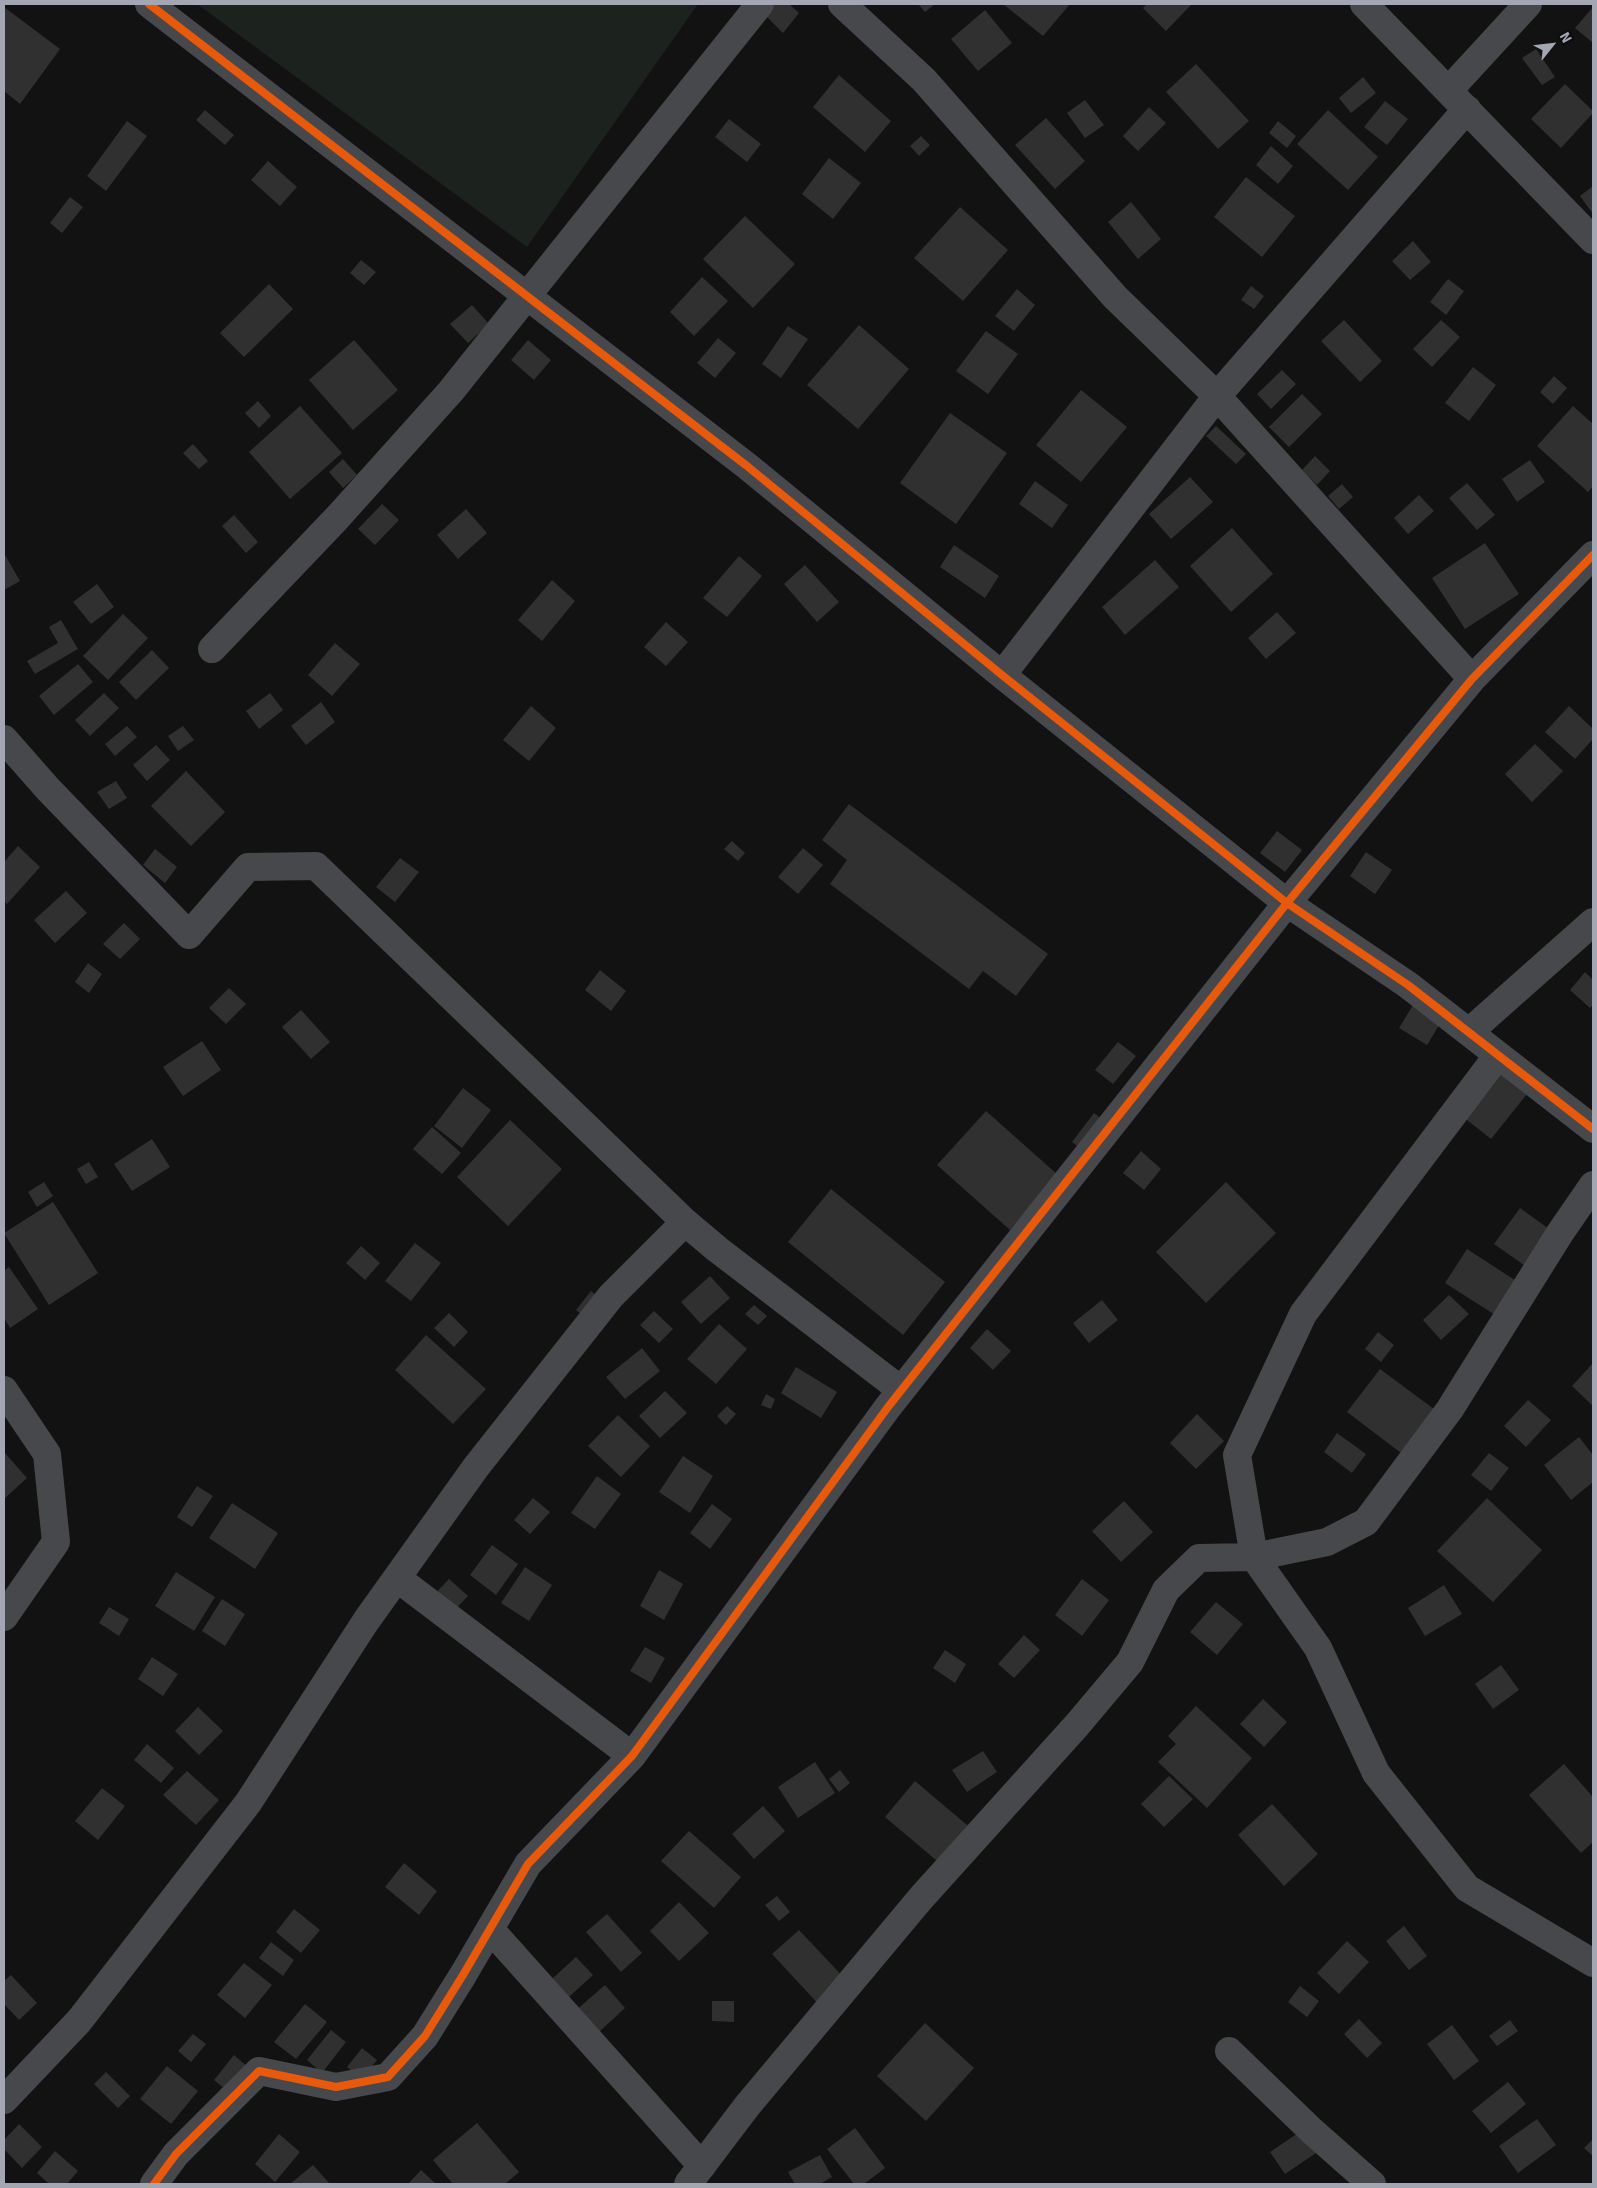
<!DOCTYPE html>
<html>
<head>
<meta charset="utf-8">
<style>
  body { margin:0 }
  #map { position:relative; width:1597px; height:2188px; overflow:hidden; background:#121212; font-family:Signika,sans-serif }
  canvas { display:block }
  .frame { position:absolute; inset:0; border:5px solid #a3a6b3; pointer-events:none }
  .north { position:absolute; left:1527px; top:20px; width:50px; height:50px; -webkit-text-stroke:4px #0d0c0e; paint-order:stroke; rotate:61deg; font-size:14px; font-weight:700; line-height:20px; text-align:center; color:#a3a6b3 }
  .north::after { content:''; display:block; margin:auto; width:18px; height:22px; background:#a3a6b3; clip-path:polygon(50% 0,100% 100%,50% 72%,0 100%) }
</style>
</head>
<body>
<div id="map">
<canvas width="1597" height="2188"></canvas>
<div class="frame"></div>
<div class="north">N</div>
</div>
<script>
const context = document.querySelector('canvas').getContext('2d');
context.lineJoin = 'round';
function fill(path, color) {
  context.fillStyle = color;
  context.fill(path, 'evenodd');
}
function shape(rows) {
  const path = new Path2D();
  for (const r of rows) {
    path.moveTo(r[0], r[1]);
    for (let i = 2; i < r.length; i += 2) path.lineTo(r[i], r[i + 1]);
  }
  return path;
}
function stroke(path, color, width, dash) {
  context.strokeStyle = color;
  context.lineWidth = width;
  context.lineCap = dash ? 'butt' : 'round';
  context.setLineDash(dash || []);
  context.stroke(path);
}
fill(shape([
  [197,4,698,4,527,247]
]), '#1c221d');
fill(shape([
  [772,4,789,4,799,13,783,33,764,14],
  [918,4,935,4,925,12],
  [1003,4,1070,4,1043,36],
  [1147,4,1192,4,1166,31,1143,8],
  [4,7,60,49,20,104,4,91],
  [1593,7,1593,43,1575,28],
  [985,10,1012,43,978,71,951,39],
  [1536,49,1555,77,1542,85,1522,58],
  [1196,64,1249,121,1218,149,1166,92],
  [839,75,891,121,865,152,813,107],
  [1363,77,1376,93,1351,113,1339,98],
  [1565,84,1593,111,1593,113,1561,148,1531,119],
  [1085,100,1104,125,1085,138,1067,113],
  [1385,101,1408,119,1387,145,1364,127],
  [1149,107,1166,123,1138,151,1123,136],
  [205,110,234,135,225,145,196,120],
  [1328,110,1378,157,1348,190,1297,144],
  [1046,118,1085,161,1055,189,1015,145],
  [729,119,761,144,747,162,715,137],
  [127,121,147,136,106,191,87,176],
  [1278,121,1296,136,1287,148,1269,133],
  [921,136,930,145,919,156,910,146],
  [1271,146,1293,166,1278,184,1256,165],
  [829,158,861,183,833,219,802,194],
  [268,161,297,187,280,206,251,180],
  [1246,177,1295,216,1262,257,1214,217],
  [1593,186,1593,214,1580,196],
  [70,197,83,207,62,233,50,223],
  [1131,202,1161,239,1138,259,1108,222],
  [960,207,1008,250,963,301,914,258],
  [745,216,795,264,753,308,703,259],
  [1413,241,1431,262,1410,280,1392,261],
  [361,260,376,272,364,285,350,273],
  [702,277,728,301,694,336,670,312],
  [1448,279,1464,291,1446,315,1430,302],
  [269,284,293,309,244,357,220,333],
  [1251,286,1264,296,1254,309,1241,300],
  [1017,289,1035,305,1014,331,995,316],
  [472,305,489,324,468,343,450,324],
  [1344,320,1382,361,1360,382,1321,341],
  [1441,320,1460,337,1432,367,1413,349],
  [859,325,909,369,858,429,807,385],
  [788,326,808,339,781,378,762,364],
  [986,331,1018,354,988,394,956,371],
  [718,338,736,353,715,378,697,363],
  [354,340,398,390,353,430,309,380],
  [528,340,551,360,534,380,511,360],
  [1473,367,1496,385,1469,421,1445,403],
  [1282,370,1296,384,1271,409,1257,394],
  [1554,376,1567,388,1553,404,1540,392],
  [1081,390,1127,427,1081,482,1036,445],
  [1302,394,1322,414,1289,447,1269,427],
  [258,401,271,416,259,428,245,413],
  [300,406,342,453,290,499,249,452],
  [1573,406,1593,424,1593,486,1588,492,1537,446],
  [950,413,1007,453,956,524,900,483],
  [1216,426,1246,454,1236,464,1206,436],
  [193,444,208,461,199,469,183,453],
  [1315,456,1330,471,1317,485,1302,470],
  [343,459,357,475,343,488,329,472],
  [1530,460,1545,482,1517,502,1502,479],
  [1190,477,1213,502,1171,539,1149,514],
  [1035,481,1068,505,1052,528,1019,504],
  [1467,483,1495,515,1477,530,1449,498],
  [1342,484,1353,497,1339,509,1328,496],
  [1419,495,1434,511,1408,534,1394,518],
  [382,504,399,520,375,545,358,529],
  [466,509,487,533,458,559,437,535],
  [234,515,258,542,246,553,222,526],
  [1232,528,1273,574,1231,612,1190,566],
  [1485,543,1519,594,1465,629,1432,578],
  [954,545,999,576,985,598,940,567],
  [4,553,20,581,4,590],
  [739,556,762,576,727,617,703,598],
  [1155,560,1179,587,1125,635,1102,607],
  [805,565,839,602,817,622,784,584],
  [552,580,575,601,542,641,518,620],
  [97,584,114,607,91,624,73,602],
  [1277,612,1296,633,1266,659,1248,638],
  [123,614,148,638,108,680,83,656],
  [61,620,78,649,35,674,27,661,58,643,49,627],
  [666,622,688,642,666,666,644,647],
  [335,643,360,664,332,696,308,675],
  [152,650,169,668,136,700,119,682],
  [78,664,93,682,54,715,39,696],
  [104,693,119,708,90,736,75,720],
  [270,693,283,710,259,729,246,711],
  [321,702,335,722,306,745,291,726],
  [531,706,556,728,529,761,503,740],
  [1569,706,1593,729,1593,739,1575,759,1545,732],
  [127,726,137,737,115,756,105,744],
  [183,726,194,740,178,751,168,736],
  [1535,744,1563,771,1532,802,1505,774],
  [156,745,170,760,147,781,133,765],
  [186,771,225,812,191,846,151,806],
  [116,781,127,798,109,809,97,792],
  [849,804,1048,954,1016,996,983,971,969,989,830,884,847,860,822,840],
  [1277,831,1302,850,1285,872,1260,853],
  [732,841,745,853,738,861,724,849],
  [18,846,40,867,7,904,4,901,4,862],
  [803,848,823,865,798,894,778,877],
  [155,849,177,867,165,883,143,865],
  [1366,852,1392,870,1375,894,1350,876],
  [400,858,419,872,395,902,376,887],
  [66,891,87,913,55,943,34,920],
  [124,923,140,939,120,959,103,944],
  [88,963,102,974,89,993,75,982],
  [600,970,626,991,611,1011,585,990],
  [1585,972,1593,980,1593,1005,1590,1008,1570,990],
  [229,988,246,1004,226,1024,209,1008],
  [1413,1005,1441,1022,1427,1045,1399,1028],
  [301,1010,330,1042,311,1059,282,1027],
  [202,1041,221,1070,183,1096,163,1067],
  [1118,1042,1136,1056,1113,1084,1095,1070],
  [1498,1071,1527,1094,1491,1139,1462,1116],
  [463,1088,491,1110,462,1148,434,1126],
  [986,1111,1058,1175,1010,1230,937,1165],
  [1094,1113,1106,1122,1084,1151,1072,1142],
  [510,1120,562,1169,508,1226,457,1177],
  [432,1127,461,1153,442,1174,413,1149],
  [152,1139,170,1167,132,1191,114,1164],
  [1141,1151,1161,1169,1144,1190,1123,1173],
  [89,1162,98,1177,86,1184,77,1169],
  [44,1182,53,1196,37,1207,28,1192],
  [1226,1182,1276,1233,1206,1303,1156,1252],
  [831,1189,945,1282,903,1335,788,1242],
  [53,1202,98,1273,49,1305,4,1233],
  [1520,1208,1556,1234,1531,1270,1494,1244],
  [415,1243,441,1263,411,1301,385,1281],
  [361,1246,380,1263,365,1280,346,1263],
  [1467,1249,1524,1286,1503,1320,1445,1283],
  [9,1267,38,1309,10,1328,4,1318,4,1271],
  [710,1276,730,1298,701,1324,681,1302],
  [591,1291,603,1301,589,1320,576,1310],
  [1449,1295,1469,1314,1441,1340,1423,1320],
  [1102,1300,1118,1320,1089,1343,1073,1323],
  [754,1305,767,1316,758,1325,745,1314],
  [654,1311,673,1329,659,1343,640,1325],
  [449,1313,468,1332,454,1347,434,1328],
  [719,1324,747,1349,716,1384,687,1359],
  [987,1329,1011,1351,993,1370,970,1348],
  [1378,1332,1394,1345,1381,1362,1365,1349],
  [426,1335,486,1389,453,1424,395,1370],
  [642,1348,660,1371,625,1399,606,1377],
  [1593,1363,1593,1406,1572,1386],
  [796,1367,837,1392,821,1418,781,1393],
  [1380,1369,1438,1412,1405,1456,1347,1412],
  [665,1391,687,1413,660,1438,639,1416],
  [766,1394,775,1399,771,1409,761,1405],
  [1528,1400,1551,1420,1526,1447,1504,1426],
  [727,1406,736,1414,726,1425,717,1416],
  [1197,1414,1224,1441,1196,1469,1170,1443],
  [618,1415,650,1446,621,1477,588,1446],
  [1337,1433,1366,1454,1352,1473,1324,1452],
  [1579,1437,1593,1455,1593,1482,1571,1500,1544,1465],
  [4,1452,27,1478,4,1499],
  [1489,1453,1509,1468,1491,1491,1471,1475],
  [683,1456,713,1476,690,1513,659,1492],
  [597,1476,621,1494,595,1529,571,1513],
  [197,1486,213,1496,192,1527,177,1517],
  [533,1498,550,1512,530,1534,514,1520],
  [1487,1498,1542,1550,1493,1602,1437,1551],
  [1124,1501,1153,1532,1121,1562,1092,1531],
  [232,1503,278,1533,255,1569,209,1538],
  [712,1504,732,1519,710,1549,690,1533],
  [492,1545,518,1564,496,1595,470,1575],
  [525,1567,552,1585,529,1621,501,1603],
  [659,1570,683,1584,664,1620,640,1606],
  [176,1572,215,1597,194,1631,155,1606],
  [449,1579,468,1596,451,1614,433,1596],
  [1082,1579,1109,1600,1082,1636,1055,1615],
  [1444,1585,1462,1614,1425,1636,1408,1608],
  [222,1599,245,1614,225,1646,202,1631],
  [1216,1602,1243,1624,1217,1655,1190,1632],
  [109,1607,129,1619,119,1636,99,1623],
  [1024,1635,1040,1650,1014,1678,998,1664],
  [645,1647,665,1658,651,1683,630,1671],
  [945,1650,966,1664,955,1683,933,1668],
  [152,1657,178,1674,163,1696,138,1679],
  [1501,1665,1519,1690,1493,1709,1475,1684],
  [1263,1699,1287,1722,1264,1747,1240,1724],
  [1196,1706,1252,1758,1207,1808,1158,1762,1176,1744,1168,1736],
  [198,1707,223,1731,199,1755,175,1731],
  [147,1744,174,1768,161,1783,134,1760],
  [983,1751,997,1772,967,1792,952,1770],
  [815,1762,835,1793,798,1818,778,1787],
  [1564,1764,1593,1797,1593,1842,1581,1853,1529,1795],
  [840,1770,850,1783,839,1792,829,1779],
  [187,1771,219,1800,196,1825,163,1795],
  [1169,1776,1193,1799,1164,1827,1141,1804],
  [915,1781,973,1830,943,1866,885,1817],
  [102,1788,125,1806,98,1840,75,1821],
  [1272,1804,1318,1854,1284,1886,1238,1835],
  [763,1806,785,1831,754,1859,732,1834],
  [689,1831,741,1877,714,1908,661,1861],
  [404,1863,437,1891,419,1915,385,1887],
  [777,1896,790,1912,779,1921,765,1905],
  [679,1902,709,1933,679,1961,650,1931],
  [294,1909,320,1930,301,1953,276,1932],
  [607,1914,642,1953,621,1972,586,1932],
  [1404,1926,1427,1956,1409,1970,1386,1941],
  [799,1930,849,1983,822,2008,772,1954],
  [1347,1941,1369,1962,1339,1994,1317,1973],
  [271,1942,294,1960,283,1976,259,1958],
  [576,1957,593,1975,559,2006,542,1988],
  [244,1963,272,1985,245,2018,217,1995],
  [11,1975,37,2003,19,2020,4,2004,4,1981],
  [605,1985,625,2008,587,2043,566,2019],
  [1300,1986,1319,2001,1307,2017,1288,2002],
  [712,2001,734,2001,734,2022,712,2021],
  [305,2004,327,2022,296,2059,274,2042],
  [1359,2019,1382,2043,1367,2058,1344,2034],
  [1510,2020,1518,2031,1497,2046,1489,2036],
  [925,2023,974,2068,926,2121,877,2076],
  [1452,2025,1479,2061,1454,2080,1427,2044],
  [331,2030,346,2042,322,2073,307,2060],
  [193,2034,206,2044,191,2062,178,2051],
  [362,2048,377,2060,362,2079,347,2067],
  [234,2055,249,2068,229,2092,214,2080],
  [167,2066,198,2091,171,2124,140,2099],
  [106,2072,130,2096,118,2108,94,2084],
  [1508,2082,1526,2104,1491,2133,1472,2111],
  [1537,2119,1556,2145,1518,2173,1499,2146],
  [477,2123,519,2172,505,2184,453,2184,433,2160],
  [19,2124,42,2147,22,2168,4,2149,4,2140],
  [855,2128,885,2168,864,2184,854,2184,827,2149],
  [1301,2131,1316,2153,1285,2174,1270,2152],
  [279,2134,300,2152,275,2182,255,2164],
  [1593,2139,1593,2156,1584,2148],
  [55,2151,78,2171,67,2184,49,2184,37,2173],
  [820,2155,832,2177,820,2184,795,2184,788,2172],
  [313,2165,330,2184,290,2184],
  [421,2170,436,2184,408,2184]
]), '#303031');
stroke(shape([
  [149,4,747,466,1002,675,1287,903,1408,985,1593,1129],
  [842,4,924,80,1115,297,1217,396,1472,679],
  [1364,4,1593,240],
  [1449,90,1528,4],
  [212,649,337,518,451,391,760,4],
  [1002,675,1217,396,1467,109],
  [4,739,48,789,189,935,248,867,316,866,685,1222,717,1249,901,1390],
  [1469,1032,1593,922],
  [1498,1055,1303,1314,1237,1455,1254,1557,1318,1648,1376,1773,1467,1888,1593,1963],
  [4,1390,47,1454,56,1542,4,1617],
  [397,1578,632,1756],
  [490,1929,702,2166],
  [1229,2051,1312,2131,1372,2184],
  [4,2100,79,2021,248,1803,366,1621,476,1467,611,1296,685,1222],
  [154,2184,176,2154,259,2071,336,2087,388,2077,425,2036,463,1975,528,1864,632,1756,888,1407,1287,903,1472,679,1593,555],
  [688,2184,747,2106,921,1898,1077,1725,1130,1662,1166,1590,1199,1558,1254,1557,1327,1542,1366,1522,1450,1409,1560,1233,1593,1185]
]), '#47484b', 28);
stroke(shape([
  [149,4,747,466,1002,675,1287,903,1408,985,1593,1129],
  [154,2184,176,2154,259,2071,336,2087,388,2077,425,2036,463,1975,528,1864,632,1756,888,1407,1287,903,1472,679,1593,555]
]), '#e8590c', 8);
</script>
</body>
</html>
